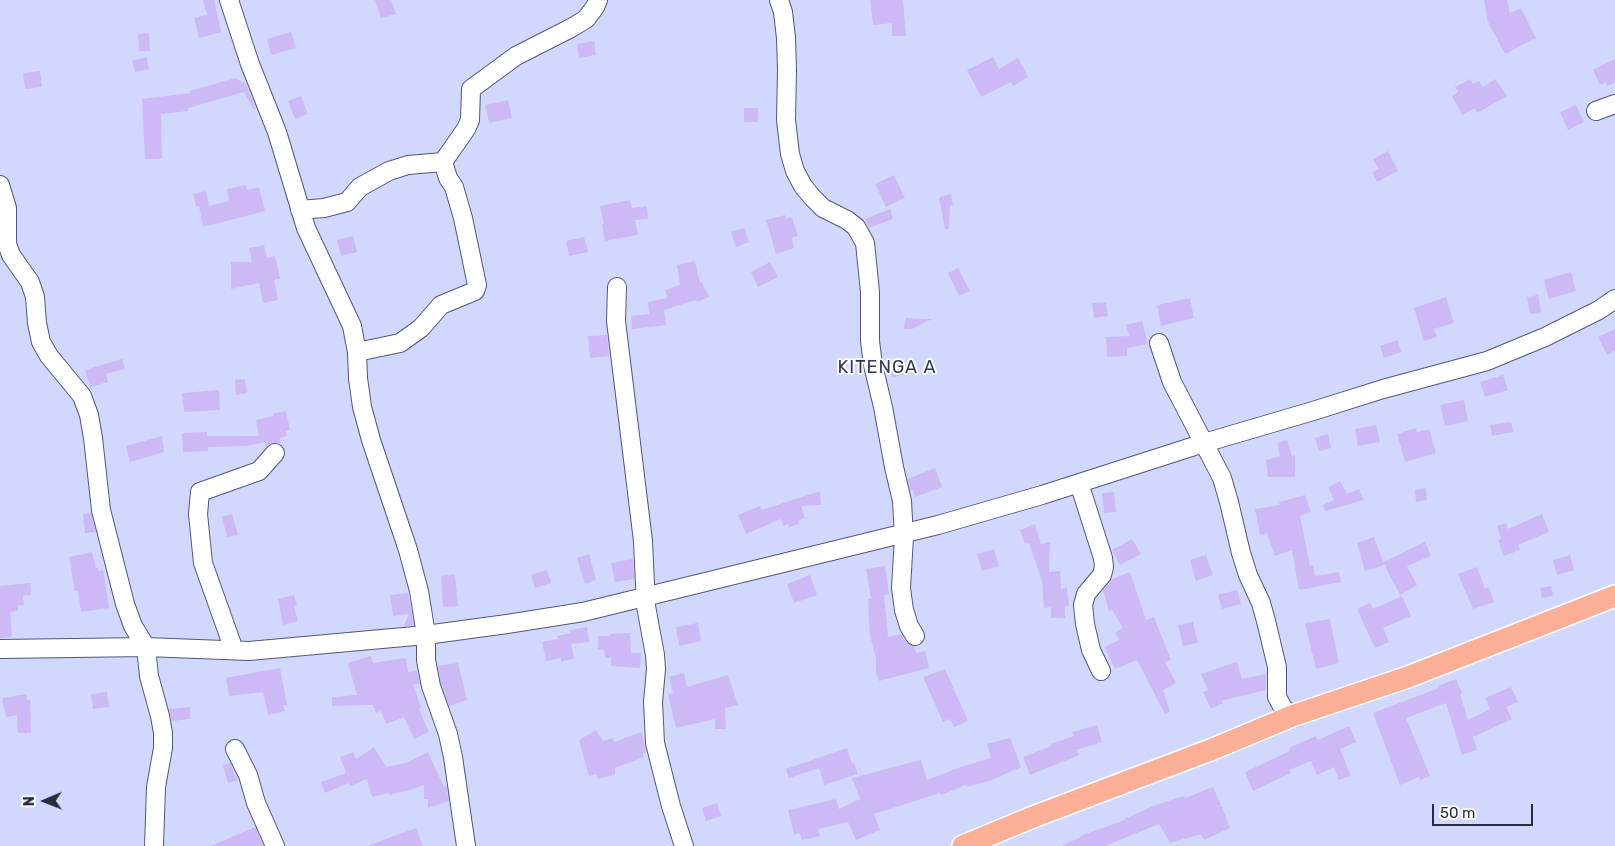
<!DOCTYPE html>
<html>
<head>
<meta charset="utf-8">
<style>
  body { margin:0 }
  #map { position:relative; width:1615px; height:846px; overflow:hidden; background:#d2d8fd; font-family:Rubik,sans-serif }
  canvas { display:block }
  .north { position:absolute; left:20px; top:776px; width:50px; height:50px; -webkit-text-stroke:4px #fbfbfb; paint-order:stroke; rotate:269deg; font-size:14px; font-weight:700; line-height:20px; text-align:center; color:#282b3d }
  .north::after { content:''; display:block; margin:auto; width:18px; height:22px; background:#282b3d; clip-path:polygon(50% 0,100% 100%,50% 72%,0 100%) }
  .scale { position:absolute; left:1432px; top:804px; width:101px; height:22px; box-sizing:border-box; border:2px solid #282b3d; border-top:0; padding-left:6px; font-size:15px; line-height:18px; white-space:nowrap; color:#282b3d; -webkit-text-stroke:4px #fbfbfb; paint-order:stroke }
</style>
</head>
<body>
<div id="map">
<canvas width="1615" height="846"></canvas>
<div class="north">N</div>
<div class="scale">50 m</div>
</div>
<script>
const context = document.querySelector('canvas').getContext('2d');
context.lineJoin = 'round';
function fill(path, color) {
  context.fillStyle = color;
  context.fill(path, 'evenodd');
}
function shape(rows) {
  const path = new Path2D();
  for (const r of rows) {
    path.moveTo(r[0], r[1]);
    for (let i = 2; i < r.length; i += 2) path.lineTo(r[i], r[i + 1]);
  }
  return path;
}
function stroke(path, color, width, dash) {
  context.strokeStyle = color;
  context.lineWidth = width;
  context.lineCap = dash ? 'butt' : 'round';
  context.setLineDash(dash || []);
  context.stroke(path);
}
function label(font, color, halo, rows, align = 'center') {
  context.font = font + ' Rubik,sans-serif';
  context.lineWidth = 4;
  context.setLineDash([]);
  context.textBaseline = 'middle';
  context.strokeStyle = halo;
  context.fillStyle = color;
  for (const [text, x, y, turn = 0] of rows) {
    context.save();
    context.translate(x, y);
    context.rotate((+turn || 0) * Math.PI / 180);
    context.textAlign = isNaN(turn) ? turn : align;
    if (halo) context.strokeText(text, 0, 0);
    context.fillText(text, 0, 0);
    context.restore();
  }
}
fill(shape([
  [203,0,214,0,221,32,199,38,194,18,207,15],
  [375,0,391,0,396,14,381,18],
  [870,0,903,0,906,36,892,36,892,23,873,25],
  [1484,0,1507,0,1510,13,1521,8,1536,38,1505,54,1488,22],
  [291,32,296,48,271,55,267,39],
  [149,33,150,51,139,51,138,34],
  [594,41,596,55,579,58,577,44],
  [146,57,149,69,135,72,132,61],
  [993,57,999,69,1018,58,1028,77,1013,86,1011,82,981,97,967,70],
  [1615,59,1615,82,1607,86,1606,82,1600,85,1593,70],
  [40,71,42,87,25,89,23,73],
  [235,78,246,84,256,109,254,110,244,92,188,108,188,111,161,114,162,159,145,159,142,99,190,93,190,91],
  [1470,79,1473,84,1479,81,1483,87,1495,79,1507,96,1477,113,1475,108,1462,115,1452,96,1458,92,1455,87],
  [301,96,308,114,295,119,288,101],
  [508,100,512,118,489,123,485,105],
  [1576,105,1584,122,1568,130,1560,112],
  [744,108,758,108,758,122,744,122],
  [1388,151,1398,171,1377,182,1372,172,1378,169,1373,159],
  [894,175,905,198,886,207,875,184],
  [246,185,247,190,259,187,265,211,203,227,199,206,196,207,193,194,206,191,209,206,229,201,227,189],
  [951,194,953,205,950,205,949,229,945,229,939,197],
  [630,200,632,208,647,206,648,219,635,220,638,235,605,241,602,225,604,224,600,206],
  [890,209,893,219,869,228,865,219],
  [785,215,786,219,792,217,798,236,792,238,794,248,776,254,766,220],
  [744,228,749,242,736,247,731,232],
  [353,236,357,252,341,256,337,240],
  [584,237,588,252,569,256,566,241],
  [264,245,267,258,275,256,280,279,274,280,278,300,263,303,259,283,231,289,231,262,252,262,249,248],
  [695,261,700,283,702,282,709,297,697,302,696,300,664,310,666,325,632,329,631,316,649,314,648,302,668,298,665,290,680,285,677,265],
  [770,262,778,277,758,287,751,272],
  [958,268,970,291,959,296,948,273],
  [1571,272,1576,291,1549,299,1544,280],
  [1538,295,1541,312,1530,314,1527,297],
  [1446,297,1454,323,1434,329,1437,337,1424,341,1414,308],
  [1190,298,1194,318,1161,326,1157,305],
  [1106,302,1108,316,1094,318,1092,303],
  [905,318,932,319,912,329,904,329],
  [1142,321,1148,344,1127,348,1127,356,1107,357,1106,337,1129,336,1126,325],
  [1615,329,1615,351,1607,355,1598,337],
  [607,335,609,356,590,358,588,336],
  [1398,340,1401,352,1384,358,1380,346],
  [122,359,125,369,106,374,108,382,90,387,85,370],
  [905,362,908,374,892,377,890,366],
  [1503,375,1508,390,1485,397,1480,382],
  [245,379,247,393,236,395,235,380],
  [219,390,220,410,184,412,182,393],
  [1464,400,1468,421,1445,426,1440,405],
  [286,411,290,430,286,431,287,436,280,438,281,443,272,443,265,446,265,442,246,446,208,447,208,451,183,452,182,433,207,432,207,436,259,436,256,420,274,416,273,414],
  [1511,422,1513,432,1492,436,1490,425],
  [1376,425,1380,442,1358,446,1355,429],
  [1416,428,1417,432,1429,429,1436,453,1405,462,1397,434],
  [1328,434,1331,448,1319,451,1315,438],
  [162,436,164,452,130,462,126,446],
  [1287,440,1292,456,1295,455,1295,477,1268,477,1266,460,1280,456,1277,443],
  [935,468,942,487,915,497,913,490,910,490,908,479],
  [1340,481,1347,494,1359,489,1364,500,1325,511,1323,505,1334,500,1328,487],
  [1426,488,1427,500,1416,502,1415,490],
  [820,491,821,505,801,506,805,518,798,521,799,524,789,527,788,524,783,526,781,519,746,534,738,515,760,506,762,510],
  [1114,492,1116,512,1104,513,1102,493],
  [1305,495,1311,512,1300,516,1310,566,1313,565,1315,576,1339,572,1341,582,1299,590,1292,550,1275,556,1267,533,1260,535,1255,509,1280,505,1279,502],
  [91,513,96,532,85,533,83,514],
  [232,514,238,535,227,537,222,517],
  [1542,514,1549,532,1518,545,1520,550,1504,556,1498,540,1501,539,1497,526,1506,523,1508,529],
  [1035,524,1041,544,1050,542,1049,572,1060,571,1061,589,1067,588,1069,606,1065,606,1065,618,1051,618,1051,607,1044,608,1042,581,1029,543,1025,544,1020,530],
  [1374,537,1383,562,1425,542,1431,556,1407,566,1417,585,1400,595,1384,564,1384,565,1365,571,1357,543],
  [1132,539,1141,554,1120,565,1112,550],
  [994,549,999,566,982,571,977,554],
  [92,552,96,568,98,568,98,571,103,570,109,608,81,612,78,591,75,591,69,557],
  [589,554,596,580,585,584,577,558],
  [1206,555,1213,575,1196,581,1190,560],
  [1570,555,1574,570,1557,575,1553,560],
  [633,559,634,579,615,582,611,563],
  [885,566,889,594,884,595,888,637,901,634,906,642,914,646,916,653,925,651,929,668,879,681,876,672,876,658,870,636,868,599,871,599,866,569],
  [1477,567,1485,589,1489,587,1494,602,1473,609,1458,574],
  [547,570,551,583,535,588,531,575],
  [1130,572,1146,620,1154,617,1171,660,1165,662,1176,683,1163,690,1170,712,1165,714,1137,660,1115,669,1105,647,1119,640,1115,633,1123,628,1112,610,1109,611,1103,590,1112,579],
  [455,574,458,606,443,607,441,576],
  [810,575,817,595,794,603,787,584],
  [30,583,31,595,23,596,24,605,18,606,18,611,10,612,12,637,0,638,0,586],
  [1551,586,1553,596,1542,598,1540,588],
  [1237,590,1241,604,1222,609,1218,595],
  [408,593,414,625,406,626,404,625,409,614,393,616,390,595],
  [294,595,297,606,294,607,298,621,283,625,278,599],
  [1402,596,1411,616,1383,628,1389,642,1375,648,1357,609,1370,603,1373,609],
  [1330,619,1339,663,1316,669,1305,623],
  [1193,622,1198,643,1183,646,1178,625],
  [698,623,701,641,679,646,676,627],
  [587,627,589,642,571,644,574,659,561,661,561,658,546,661,542,642,558,639,557,636,571,633,570,630],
  [630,633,631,653,641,653,640,668,611,666,611,658,605,658,604,650,598,650,598,636,610,636,610,634],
  [371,656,373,663,406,658,408,672,417,671,420,684,413,684,421,708,419,709,429,732,414,739,404,717,386,724,381,711,376,713,373,705,332,706,332,697,357,695,348,663],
  [1237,662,1242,679,1266,674,1266,690,1221,701,1223,703,1211,709,1203,692,1208,690,1201,674],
  [458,663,467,700,449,706,441,683,438,666],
  [280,668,287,705,283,705,285,711,268,715,263,692,229,696,226,678],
  [945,669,968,721,954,727,950,719,943,722,923,677],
  [684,673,687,687,728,675,738,705,725,708,726,729,715,729,715,719,676,728,668,694,673,693,669,677],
  [1456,679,1462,693,1460,694,1468,720,1490,709,1485,698,1511,687,1518,702,1506,707,1512,719,1473,737,1477,750,1462,755,1446,703,1406,718,1430,776,1420,780,1419,777,1400,785,1373,713,1439,688,1438,686],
  [107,692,109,707,93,709,91,694],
  [26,694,27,700,30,700,31,733,18,733,17,715,6,717,2,698],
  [190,707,190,719,172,721,169,709],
  [1097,725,1102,742,1076,750,1079,755,1030,775,1023,757,1051,746,1051,744,1074,736,1072,732],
  [1349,726,1356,742,1340,749,1351,776,1339,780,1334,767,1317,775,1311,761,1289,770,1291,773,1253,791,1245,772,1290,751,1289,748,1316,736,1318,740],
  [596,730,603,741,613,738,614,742,642,732,646,752,643,753,644,757,615,768,615,775,598,779,596,774,589,776,579,740],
  [1010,738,1021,767,992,780,967,787,966,785,941,795,940,793,874,814,880,830,856,840,848,822,818,829,820,836,802,840,800,833,794,835,788,810,836,799,839,809,860,799,852,778,921,760,927,780,958,768,991,758,987,744],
  [374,747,386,767,406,763,428,752,444,787,446,786,449,801,428,808,428,799,424,799,424,785,410,790,389,795,389,793,372,797,367,779,350,786,349,783,325,793,321,782,346,773,340,757,353,752,356,759],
  [847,748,852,764,854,763,858,774,824,785,819,768,789,778,786,769],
  [230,763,238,780,228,783,223,765],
  [1213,787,1221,805,1219,806,1222,807,1230,828,1204,840,1201,834,1170,843,1159,824,1105,846,1061,846,1081,837,1080,836,1125,820,1124,819,1156,805,1184,796,1185,798],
  [717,803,721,816,706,821,702,808],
  [255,827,263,846,211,846],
  [416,828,423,846,370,846,370,845]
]), '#ccb9f5');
const minor = shape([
  [229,0,250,64,277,132,306,228,352,326,357,352,358,378,362,407,371,440,408,550,419,591,426,635,426,660,431,686,448,734,453,757,466,846],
  [779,0,783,12,786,38,787,70,786,120,790,154,795,171,803,186,812,197,823,208,847,220,856,227,865,243,870,292,870,341,873,365,883,407,894,467,902,501,904,537,901,588,904,610,909,626,915,636],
  [1596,111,1615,104],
  [0,185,7,208,7,244,11,255,30,282,35,297,37,323,41,342,49,356,82,396,89,415,93,438,101,510,125,604,133,626,146,647,149,676,160,716,163,733,163,748,156,787,154,846],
  [300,210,324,208,347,202,360,187,389,171,408,165,443,162],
  [617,287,616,321,643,541,646,606,655,655,656,669,653,702,655,743,671,806,684,846],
  [1159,343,1172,382,1222,478,1229,502,1241,553,1248,575,1261,603,1266,621,1277,667,1277,697,1283,708,1292,716],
  [357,352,400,343,421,328,441,305,475,291,477,285,463,218,454,187,448,178,443,162,466,129,470,120,471,89,516,56,571,28,586,19,595,7,598,0],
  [1079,483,1103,558,1104,567,1102,575,1086,594,1083,605,1085,624,1091,650,1101,671],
  [0,649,146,647,249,651,426,635,507,624,583,612,938,525,1042,495,1204,443,1313,411,1383,389,1487,361,1545,337,1599,310,1615,299],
  [234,650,203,563,198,514,200,492,259,471,275,453],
  [235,749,248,775,256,803,275,846]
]);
const major = shape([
  [963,846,1033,817,1213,749,1292,716,1408,677,1615,596]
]);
stroke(minor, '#52567f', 20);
stroke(major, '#fff', 24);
stroke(minor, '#fff', 18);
stroke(major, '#faaf96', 21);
context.letterSpacing = '1px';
label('18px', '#33375c', '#fbfbfb', [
  ["KITENGA A",887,368]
]);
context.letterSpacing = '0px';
</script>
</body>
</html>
